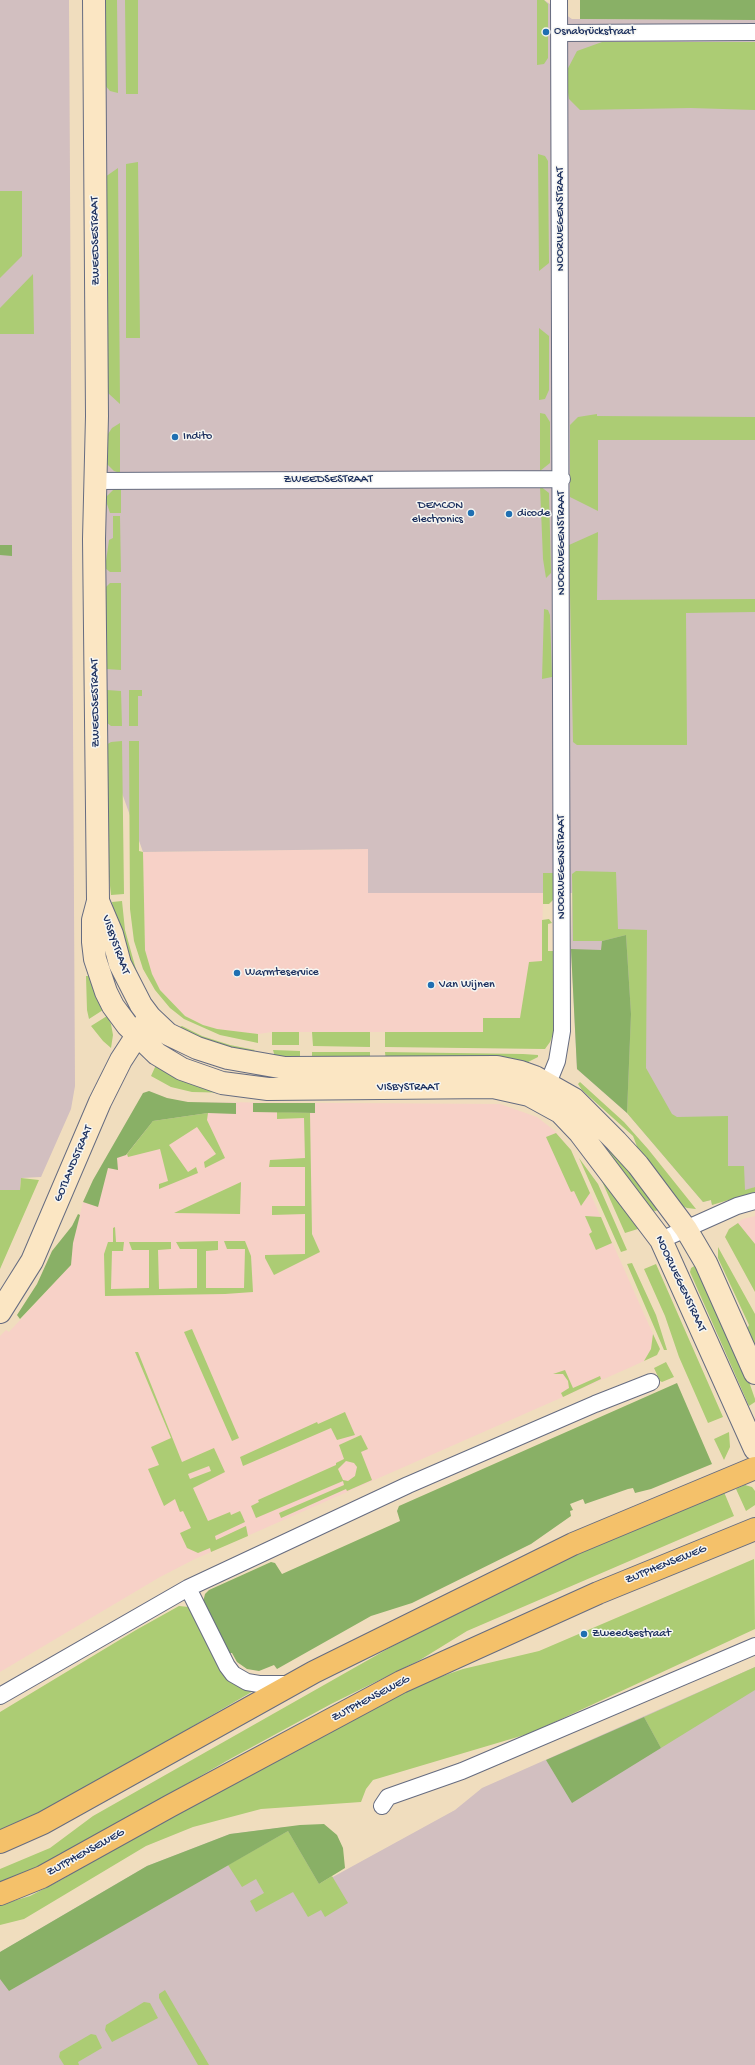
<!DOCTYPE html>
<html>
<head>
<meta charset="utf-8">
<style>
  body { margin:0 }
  canvas { display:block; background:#f0ddbe }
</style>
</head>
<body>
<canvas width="755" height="2065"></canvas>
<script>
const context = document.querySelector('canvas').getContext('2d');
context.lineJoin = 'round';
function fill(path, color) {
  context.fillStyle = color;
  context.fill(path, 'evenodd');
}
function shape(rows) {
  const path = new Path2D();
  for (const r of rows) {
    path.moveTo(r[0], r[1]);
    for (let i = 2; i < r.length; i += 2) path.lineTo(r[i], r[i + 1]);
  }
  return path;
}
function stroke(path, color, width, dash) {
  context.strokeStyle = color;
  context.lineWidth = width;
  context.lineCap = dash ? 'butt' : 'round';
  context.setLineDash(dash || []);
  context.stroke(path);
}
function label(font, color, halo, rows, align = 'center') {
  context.font = font + ' "Gochi Hand",sans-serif';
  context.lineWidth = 3;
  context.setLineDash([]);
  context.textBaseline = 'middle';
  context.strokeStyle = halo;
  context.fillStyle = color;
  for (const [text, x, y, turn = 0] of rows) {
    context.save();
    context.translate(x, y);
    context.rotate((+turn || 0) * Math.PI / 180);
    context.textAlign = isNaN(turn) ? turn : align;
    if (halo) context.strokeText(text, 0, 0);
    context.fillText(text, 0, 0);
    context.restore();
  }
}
fill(shape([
  [369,849,368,893,543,891,542,961,535,1015,483,1032,272,1032,258,1034,217,1029,203,1025,185,1016,160,990,152,974,145,950,143,852],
  [149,1091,167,1098,188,1102,500,1104,537,1117,555,1131,571,1150,653,1334,651,1349,644,1361,631,1367,195,1559,160,1577,0,1672,0,1336,6,1330,9,1332,71,1265,73,1243,83,1202,93,1180,143,1093],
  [755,1216,755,1292,725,1237,729,1229,743,1219]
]), '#f7d1c7');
fill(shape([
  [0,0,69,0,75,1086,71,1109,41,1177,21,1178,20,1190,0,1232],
  [100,0,544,0,572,19,755,20,755,1187,712,1205,711,1200,703,1202,627,1113,577,1069,571,949,572,893,368,893,368,849,143,852,102,737],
  [755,1667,755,2065,0,2065,0,1952,147,1866,230,1834,286,1827,320,1884,455,1810,482,1788]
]), '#d2bfc0');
fill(shape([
  [98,0,117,0,118,93,110,91,104,84],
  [125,0,138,0,138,94,126,94],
  [537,0,544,0,548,4,548,58,544,64,537,65],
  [602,42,755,42,755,110,691,108,580,110,569,99,565,74,577,51],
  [538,154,545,156,548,161,549,263,539,271],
  [138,162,140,338,126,338,126,164],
  [118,168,120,404,108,393,101,377,105,177],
  [0,191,22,191,22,256,0,278],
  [33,274,34,334,0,334,0,308],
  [539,328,549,336,549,390,545,399,539,400],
  [540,413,545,414,550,422,550,463,540,471],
  [597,414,597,416,755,417,755,440,598,440,598,511,570,497,570,425,578,417],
  [120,423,120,473,114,471,103,460,106,437,112,428],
  [540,486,549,493,551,573,546,578,543,559],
  [115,488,121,488,121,513,110,513,105,498],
  [113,516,120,516,121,572,110,572,105,568,109,540,113,538],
  [598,532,597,600,755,599,755,612,686,613,687,745,577,745,573,742,569,545],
  [110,583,121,583,121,670,106,669,102,591],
  [544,609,548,610,550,615,552,677,542,679],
  [107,690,121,691,122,726,111,726,106,722,105,692],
  [129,690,142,690,142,696,138,696,138,726,129,726],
  [122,741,124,894,111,895,103,820,106,745,111,742],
  [129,741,139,741,139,851,143,852,145,950,152,974,160,990,185,1016,203,1025,217,1029,258,1034,258,1043,220,1035,184,1019,170,1008,155,990,143,969,134,941,130,909],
  [576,871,616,872,618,929,647,930,646,1068,672,1114,677,1117,728,1116,728,1166,744,1166,745,1190,755,1187,755,1192,712,1205,711,1200,703,1202,627,1113,631,1014,626,935,602,941,573,941,572,874],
  [543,873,553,873,553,900,549,904,543,904],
  [122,901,125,930,137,973,135,989,114,919,112,902],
  [549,919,552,923,548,924,548,951,553,951,553,1034,550,1042,545,1049,385,1047,385,1032,483,1032,483,1018,520,1018,529,962,542,961,542,920],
  [86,976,89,976,103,1010,89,1019,87,1010],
  [107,1016,111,1024,113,1035,111,1048,103,1041,91,1026],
  [182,1026,202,1036,230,1045,255,1050,251,1053,208,1046,177,1028],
  [272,1032,299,1032,299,1045,272,1045],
  [312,1032,370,1032,370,1047,313,1046],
  [273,1050,300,1051,300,1057,298,1061,275,1057],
  [312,1052,370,1052,370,1060,312,1061],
  [385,1052,523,1054,538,1055,538,1057,528,1062,515,1065,386,1063],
  [156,1065,235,1093,192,1092,171,1087,151,1076],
  [580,1082,624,1122,648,1149,696,1209,687,1208,675,1203,644,1165,633,1136,582,1090,578,1084],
  [576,1107,661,1207,656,1211,649,1210,590,1132],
  [277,1112,310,1113,312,1234,320,1252,274,1275,265,1258,265,1255,305,1254,305,1214,272,1215,272,1206,305,1206,305,1167,269,1167,270,1160,305,1158,304,1118,277,1119],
  [208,1113,207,1120,225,1158,205,1168,204,1162,216,1154,197,1127,169,1145,188,1172,196,1167,198,1173,159,1189,159,1184,168,1181,160,1149,128,1157,127,1154,153,1121],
  [556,1133,571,1150,590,1193,581,1206,574,1191,571,1192,546,1137],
  [579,1158,598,1184,627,1250,621,1252],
  [21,1178,39,1180,0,1269,0,1190,20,1190],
  [601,1179,641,1228,625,1233],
  [241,1182,240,1214,174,1213],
  [585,1216,601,1217,612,1243,596,1250,589,1234,592,1232],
  [738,1223,755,1244,755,1292,725,1237,729,1229],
  [115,1227,116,1242,124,1242,123,1251,112,1251,111,1289,149,1288,149,1250,132,1250,129,1242,171,1242,171,1249,158,1250,159,1289,197,1288,197,1249,180,1249,176,1242,218,1241,218,1250,206,1251,206,1288,244,1288,245,1249,227,1249,224,1241,245,1241,251,1256,253,1292,225,1294,105,1296,104,1254,108,1242,113,1242,113,1228],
  [718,1247,755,1314,755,1360,744,1336,749,1325,718,1258],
  [632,1263,656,1315,667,1350,664,1350,627,1264],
  [656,1264,723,1417,708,1423,679,1357,665,1316,644,1269],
  [696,1265,730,1327,755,1399,755,1402,749,1406,690,1272,691,1268],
  [192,1329,239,1438,232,1441,184,1332],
  [653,1334,660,1349,657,1355,644,1361,651,1349],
  [135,1352,138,1352,182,1462,214,1448,225,1472,193,1488,208,1521,230,1512,231,1515,240,1511,242,1515,245,1522,215,1536,216,1540,246,1526,248,1536,211,1552,210,1548,198,1553,187,1548,180,1533,191,1528,183,1511,180,1512,175,1499,164,1506,148,1469,159,1465,151,1447,171,1438],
  [209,1466,211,1471,190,1479,188,1474],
  [666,1362,674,1377,662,1382,660,1381,654,1368],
  [565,1370,573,1388,600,1376,601,1379,563,1397,561,1393,569,1388,568,1381,563,1374,553,1374],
  [345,1412,355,1435,337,1440,331,1428,243,1466,240,1457,317,1422,318,1424],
  [729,1432,730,1447,724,1460,714,1439],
  [361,1435,368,1449,361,1452,372,1480,347,1491,346,1489,281,1518,279,1513,344,1485,343,1481,256,1518,251,1506,259,1502,258,1500,336,1465,336,1463,344,1459,339,1445],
  [346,1461,354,1463,357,1467,355,1476,348,1481,343,1480,338,1469],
  [745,1485,752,1487,755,1491,755,1505,746,1511,736,1489],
  [724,1492,734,1516,467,1631,420,1660,331,1704,230,1759,53,1861,0,1884,0,1869,50,1848,93,1816,391,1647,522,1579,650,1520],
  [754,1559,755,1629,531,1733,373,1780,366,1789,361,1802,261,1809,193,1827,146,1846,24,1919,0,1925,0,1905,30,1896,63,1879,130,1837,377,1705,431,1680,463,1669,539,1651],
  [179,1606,189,1607,231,1682,241,1688,255,1690,40,1815,0,1833,0,1712,136,1630],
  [755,1667,755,1690,661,1748,644,1717],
  [288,1831,319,1884,332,1876,348,1903,325,1917,321,1910,308,1917,293,1892,256,1912,250,1901,264,1893,256,1879,242,1887,228,1865],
  [165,1990,209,2065,198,2065,159,1998,159,1994],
  [144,2002,150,2003,158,2018,112,2042,105,2030,106,2025],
  [91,2034,96,2035,102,2048,78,2062,79,2065,64,2065,59,2057,60,2052]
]), '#accc74');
fill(shape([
  [580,0,755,0,755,20,580,19],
  [0,545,12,545,12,556,0,555],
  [626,935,631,1014,627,1113,577,1069,571,949,601,950,602,941],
  [149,1091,167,1098,188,1102,236,1103,236,1114,208,1113,153,1121,126,1155,117,1158,118,1170,108,1168,98,1207,83,1202,93,1180,143,1093],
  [253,1103,315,1103,315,1113,253,1112],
  [78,1214,80,1215,73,1243,71,1265,20,1319,17,1315,37,1284,52,1251,72,1226],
  [677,1383,712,1464,651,1489,635,1493,633,1488,628,1489,585,1504,583,1499,570,1504,573,1510,570,1511,571,1516,531,1544,412,1603,371,1616,277,1669,274,1665,259,1671,247,1669,237,1662,232,1653,229,1653,203,1602,205,1594,209,1590,271,1562,275,1563,282,1574,400,1521,397,1511,399,1506],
  [644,1717,661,1748,572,1803,546,1760],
  [324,1824,337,1835,343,1848,345,1868,319,1884,288,1831,9,1991,0,1979,0,1952,147,1866,230,1834,300,1825]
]), '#89b066');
const street = shape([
  [560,33,755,32],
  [94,481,562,479],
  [544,1093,557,1061,562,1031,559,0],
  [661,1240,737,1206,755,1201],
  [188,1588,227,1666,233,1674,247,1682,259,1684,291,1684],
  [0,1696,188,1588,408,1485,595,1404,651,1382],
  [382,1806,388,1797,462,1771,755,1646]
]);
const secondary = shape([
  [94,0,97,416,94,539,98,901,93,920,93,942,95,959,106,992,113,1006,127,1025,157,1054,182,1069,222,1083,268,1089,493,1087,529,1095,560,1112,580,1133,661,1240,755,1449],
  [98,901,112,934,120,964,141,1005,150,1017,168,1034,197,1048,228,1058,285,1068,497,1067,521,1072,535,1077,574,1099,616,1141,638,1165,686,1229,706,1263,755,1373],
  [0,1312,32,1261,100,1102,121,1060,145,1023]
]);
const primary = shape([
  [0,1842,43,1823,314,1672,573,1544,755,1468],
  [0,1894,42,1877,170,1806,401,1682,598,1593,755,1529]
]);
stroke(street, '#666c80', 18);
stroke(secondary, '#666c80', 24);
stroke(primary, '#666c80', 24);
stroke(street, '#fff', 16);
stroke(secondary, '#fbe6c3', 22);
stroke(primary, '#f4c16a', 22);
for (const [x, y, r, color] of [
  [546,32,4,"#1f6fb2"],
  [175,437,4,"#1f6fb2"],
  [471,513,4,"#1f6fb2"],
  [509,514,4,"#1f6fb2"],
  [237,973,4,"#1f6fb2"],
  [431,985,4,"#1f6fb2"],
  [584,1634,4,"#1f6fb2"]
]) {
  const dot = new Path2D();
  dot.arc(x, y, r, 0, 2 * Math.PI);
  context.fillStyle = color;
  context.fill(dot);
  stroke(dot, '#f6f6f2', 1.5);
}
label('12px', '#1b2f5e', '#f6f6f2', [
  ["Osnabrückstraat",554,32],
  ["Indito",183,437],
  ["DEMCON",463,506,"right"],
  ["electronics",463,520,"right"],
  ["dicode",517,514],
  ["Warmteservice",245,973],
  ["Van Wijnen",439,985],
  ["Zweedsestraat",592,1634]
], 'left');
label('12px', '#1b2f5e', '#f6f6f2', [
  ["NOORWEGENSTRAAT",561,219,-90],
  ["ZWEEDSESTRAAT",96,241,-91],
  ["ZWEEDSESTRAAT",328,480],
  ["NOORWEGENSTRAAT",562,543,-90],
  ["ZWEEDSESTRAAT",96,703,-91],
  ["NOORWEGENSTRAAT",562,867,-90],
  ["VISBYSTRAAT",115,945,70],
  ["VISBYSTRAAT",408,1088],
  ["GOTLANDSTRAAT",74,1164,-67],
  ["NOORWEGENSTRAAT",680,1284,65],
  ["ZUTPHENSEWEG",666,1565,-22],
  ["ZUTPHENSEWEG",371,1699,-28],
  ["ZUTPHENSEWEG",86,1853,-29]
]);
</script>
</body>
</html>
